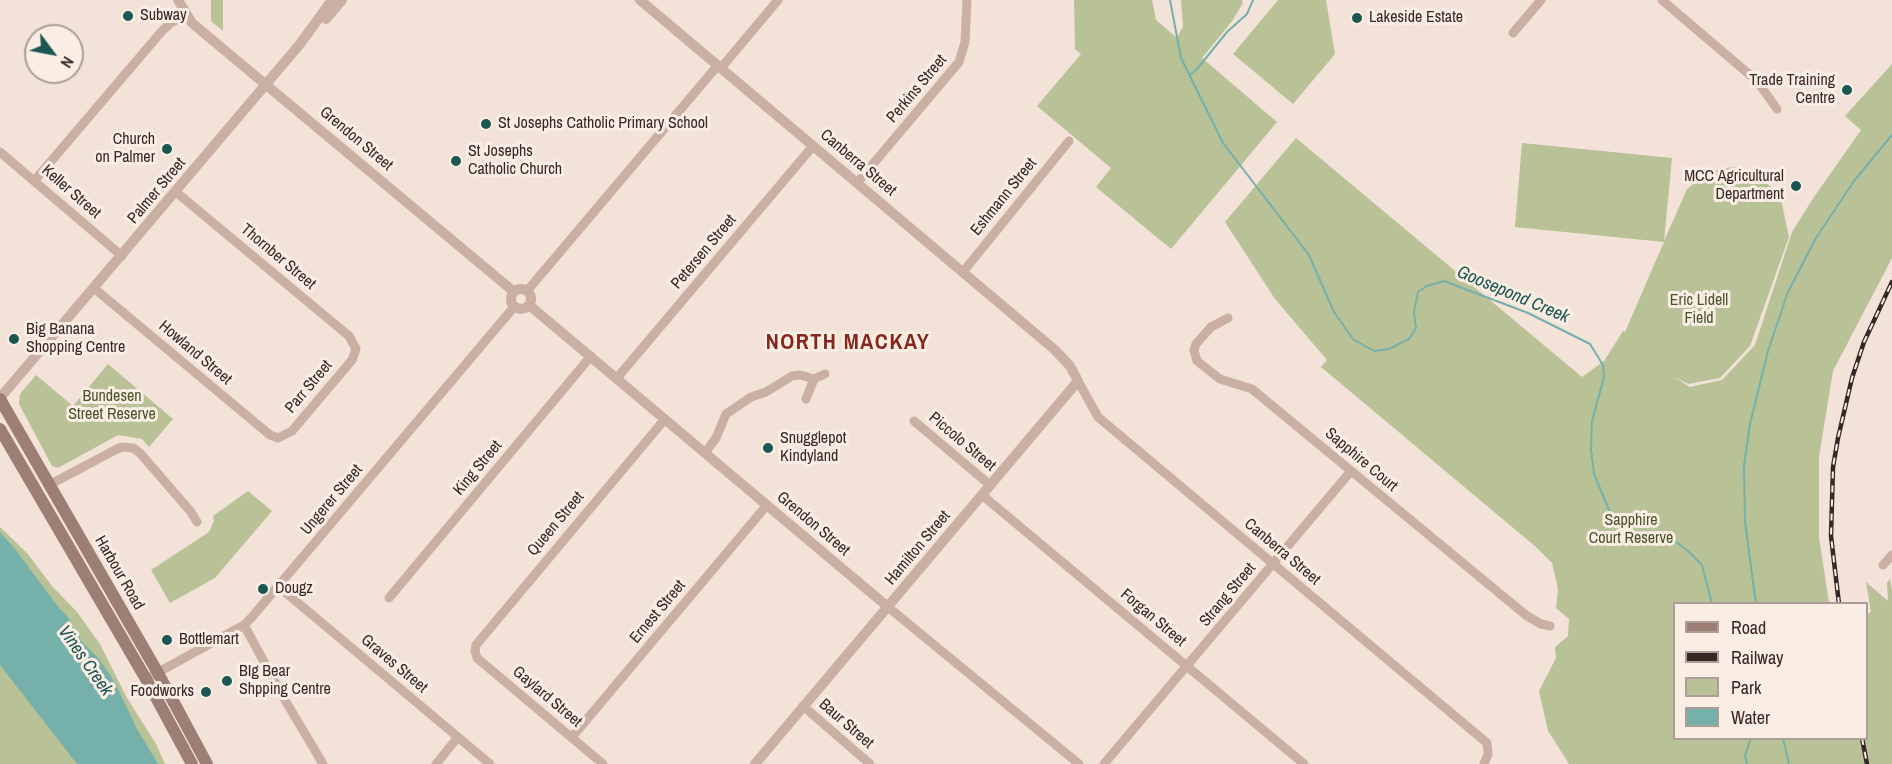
<!DOCTYPE html>
<html>
<head>
<meta charset="utf-8">
<style>
  body { margin:0 }
  #map { position:relative; width:1892px; height:764px; overflow:hidden; background:#f2e2d8; font-family:"Archivo Narrow",sans-serif }
  canvas { display:block }
  .legend { position:absolute; left:1673px; top:602px; width:195px; height:138px; box-sizing:border-box; background:#faede4; border:2px solid #ab9e98; margin:0; padding:8px 10px; list-style:none; font-size:18px; color:#352826 }
  .legend li { display:flex; align-items:center; gap:12px; height:30px }
  .legend b { width:30px; border:2px solid #ab9e98 }
  .north { position:absolute; left:24px; top:24px; width:60px; height:60px; box-sizing:border-box; background:#faede4; border:2px solid #ab9e98; border-radius:50%; rotate:122deg; font-size:16px; font-weight:700; line-height:24px; text-align:center; color:#352826 }
  .north::after { content:''; display:block; margin:auto; width:21px; height:27px; background:#1a5753; clip-path:polygon(50% 0,100% 100%,50% 72%,0 100%) }
</style>
</head>
<body>
<div id="map">
<canvas width="1892" height="764"></canvas>
<ul class="legend">
<li><b style="height:8px;background:#9d7e75"></b>Road</li>
<li><b style="height:8px;background:#352826"></b>Railway</li>
<li><b style="height:16px;background:#b9c197"></b>Park</li>
<li><b style="height:16px;background:#76b0aa"></b>Water</li>
</ul>
<div class="north">N</div>
</div>
<script>
const context = document.querySelector('canvas').getContext('2d');
context.lineJoin = 'round';
function fill(path, color) {
  context.fillStyle = color;
  context.fill(path, 'evenodd');
}
function shape(rows) {
  const path = new Path2D();
  for (const r of rows) {
    if (r.length === 3) {
      path.moveTo(r[0] + r[2], r[1]);
      path.arc(r[0], r[1], r[2], 0, 2 * Math.PI);
      continue;
    }
    path.moveTo(r[0], r[1]);
    for (let i = 2; i < r.length; i += 2) path.lineTo(r[i], r[i + 1]);
  }
  return path;
}
function stroke(path, color, width, dash) {
  context.strokeStyle = color;
  context.lineWidth = width;
  context.lineCap = dash ? 'butt' : 'round';
  context.setLineDash(dash || []);
  context.stroke(path);
}
function label(font, color, halo, rows, align = 'center') {
  context.font = font + ' "Archivo Narrow",sans-serif';
  context.lineWidth = 6;
  context.setLineDash([]);
  context.textBaseline = 'middle';
  context.strokeStyle = halo;
  context.fillStyle = color;
  for (const [text, x, y, turn = 0] of rows) {
    context.save();
    context.translate(x, y);
    context.rotate((+turn || 0) * Math.PI / 180);
    context.textAlign = isNaN(turn) ? turn : align;
    if (halo) context.strokeText(text, 0, 0);
    context.fillText(text, 0, 0);
    context.restore();
  }
}
fill(shape([
  [211,0,223,0,223,31,211,21],
  [1074,0,1152,0,1156,20,1177,38,1183,26,1181,0,1242,0,1243,3,1233,20,1202,58,1277,122,1171,249,1096,187,1111,168,1037,106,1081,54,1075,49],
  [1278,0,1326,0,1335,54,1293,104,1233,54],
  [1892,64,1892,258,1833,371,1819,457,1819,537,1829,603,1674,604,1674,738,1866,738,1866,615,1871,612,1866,582,1888,601,1887,583,1890,579,1892,591,1892,764,1569,764,1548,731,1539,691,1556,658,1555,647,1568,636,1569,619,1556,608,1558,589,1552,563,1536,547,1321,367,1327,360,1275,299,1225,222,1296,138,1582,377,1604,361,1623,331,1625,332,1664,242,1515,227,1522,143,1672,158,1664,241,1687,189,1708,172,1733,167,1750,170,1780,194,1789,237,1750,346,1720,378,1688,384,1673,376,1690,387,1722,380,1755,345,1792,232,1814,197,1861,130,1845,116],
  [108,364,173,419,149,447,142,439,118,435,58,468,52,466,19,404,20,394,36,375,73,406],
  [248,491,272,511,215,578,170,603,151,570,209,532,214,521,213,516],
  [0,527,27,553,52,586,77,612,100,644,127,698,156,744,165,764,0,764]
]), '#b9c197');
fill(shape([
  [0,532,15,549,59,608,67,616,82,642,99,659,114,681,137,729,158,764,77,764,0,665]
]), '#76b0aa');
stroke(shape([
  [1170,0,1181,58,1223,143,1309,255,1334,312,1353,339,1374,351,1389,349,1409,339,1416,328,1414,312,1418,292,1427,286,1444,281,1528,313,1590,344,1603,365,1604,377,1592,421,1591,449,1594,474,1615,524,1635,533,1659,536,1676,542,1688,551,1702,565,1712,604],
  [1190,75,1197,69,1227,32,1247,14,1253,0],
  [1756,604,1745,522,1744,466,1750,424,1768,351,1788,292,1816,238,1854,181,1892,135],
  [1783,738,1789,764],
  [1747,764,1745,756,1751,738]
]), '#76b0aa', 2);
stroke(shape([
  [1662,0,1757,81,1777,109],
  [1513,33,1541,0],
  [721,68,778,0],
  [0,152,122,256],
  [35,180,162,31,172,22,186,16],
  [857,183,959,62,965,42,967,0],
  [963,272,1069,141],
  [95,289,270,435,278,438,292,431,352,360,356,349,349,336,176,192],
  [527,291,718,65],
  [1228,318,1211,327,1196,344,1194,350,1197,361,1220,379,1252,389,1258,394,1527,616,1541,624,1550,626],
  [617,378,813,146],
  [814,379,825,374],
  [1078,381,1098,417,1487,743,1488,754,1484,764],
  [914,421,990,485],
  [705,453,716,438,726,414,751,397,766,392,792,376,800,375,814,379,806,399],
  [49,485,115,450,122,447,133,448,140,453,191,512,197,522],
  [982,495,1304,764],
  [1883,565,1892,555],
  [279,587,490,764],
  [389,598,591,356],
  [888,607,1079,764],
  [244,625,282,695,323,764],
  [146,679,244,625,252,617,514,307],
  [803,706,870,764],
  [572,737,767,505],
  [436,764,458,737],
  [603,764,477,658,475,651,476,645,665,419],
  [1104,764,1351,471]
]), '#cab0a3', 9);
stroke(shape([
  [178,0,192,23,513,291],
  [640,0,1055,350,1070,366,1078,381,755,764],
  [326,19,342,0],
  [521,299,10],
  [529,305,888,607],
  [0,398,300,44,332,0]
]), '#cab0a3', 10);
stroke(shape([
  [0,399,158,673,207,764],
  [0,429,146,679,192,764]
]), '#9d7e75', 12);
const rail = shape([
  [1839,604,1831,536,1833,467,1838,438,1852,378,1864,342,1892,282],
  [1862,738,1867,764]
]);
stroke(rail, '#352826', 4.5);
stroke(rail, '#faede4', 2, [7]);
for (const [x, y, r, color] of [
  [128,16,6,"#1a5753"],
  [1357,18,6,"#1a5753"],
  [1847,90,6,"#1a5753"],
  [486,124,6,"#1a5753"],
  [167,149,6,"#1a5753"],
  [456,161,6,"#1a5753"],
  [1796,186,6,"#1a5753"],
  [14,339,6,"#1a5753"],
  [768,448,6,"#1a5753"],
  [263,589,6,"#1a5753"],
  [167,640,6,"#1a5753"],
  [227,681,6,"#1a5753"],
  [206,692,6,"#1a5753"]
]) {
  const dot = new Path2D();
  dot.arc(x, y, r, 0, 2 * Math.PI);
  context.fillStyle = color;
  context.fill(dot);
  stroke(dot, '#faede4', 2);
}
label('16px', '#352826', '#faede4', [
  ["Subway",140,16],
  ["Lakeside Estate",1369,18],
  ["Trade Training",1835,81,"right"],
  ["Centre",1835,99,"right"],
  ["St Josephs Catholic Primary School",498,124],
  ["Church",155,140,"right"],
  ["on Palmer",155,158,"right"],
  ["St Josephs",468,152],
  ["Catholic Church",468,170],
  ["MCC Agricultural",1784,177,"right"],
  ["Department",1784,195,"right"],
  ["Big Banana",26,330],
  ["Shopping Centre",26,348],
  ["Snugglepot",780,439],
  ["Kindyland",780,457],
  ["Dougz",275,589],
  ["Bottlemart",179,640],
  ["BIg Bear",239,672],
  ["Shpping Centre",239,690],
  ["Foodworks",194,692,"right"]
], 'left');
label('16px', '#352826', '#faede4', [
  ["Perkins Street",917,89,-50],
  ["Grendon Street",356,139,40],
  ["Canberra Street",858,163,40],
  ["Palmer Street",157,191,-50],
  ["Keller Street",71,192,41],
  ["Eshmann Street",1004,197,-51],
  ["Petersen Street",704,252,-50],
  ["Thornber Street",278,257,40],
  ["Howland Street",195,353,40],
  ["Parr Street",309,387,-50],
  ["Piccolo Street",962,442,40],
  ["Sapphire Court",1361,460,40],
  ["King Street",478,468,-50],
  ["Ungerer Street",332,500,-50],
  ["Queen Street",556,524,-50],
  ["Grendon Street",813,524,40],
  ["Hamilton Street",918,548,-50],
  ["Canberra Street",1282,552,40],
  ["Harbour Road",119,573,60],
  ["Strang Street",1228,595,-50],
  ["Ernest Street",658,612,-50],
  ["Forgan Street",1153,618,40],
  ["Graves Street",394,664,40],
  ["Gaylard Street",547,697,40],
  ["Baur Street",846,724,41]
]);
label('16px', '#4a5429', '#faede4', [
  ["Eric Lidell",1699,301],
  ["Field",1699,319],
  ["Bundesen",112,397],
  ["Street Reserve",112,415],
  ["Sapphire",1631,521],
  ["Court Reserve",1631,539]
]);
label('italic 18px', '#1a5753', '#faede4', [
  ["Goosepond Creek",1513,295,23],
  ["Vines Creek",85,661,55]
]);
context.letterSpacing = '1.5px';
label('bold 22px', '#86271c', '#faede4', [
  ["NORTH MACKAY",848,343]
]);
context.letterSpacing = '0px';
</script>
</body>
</html>
